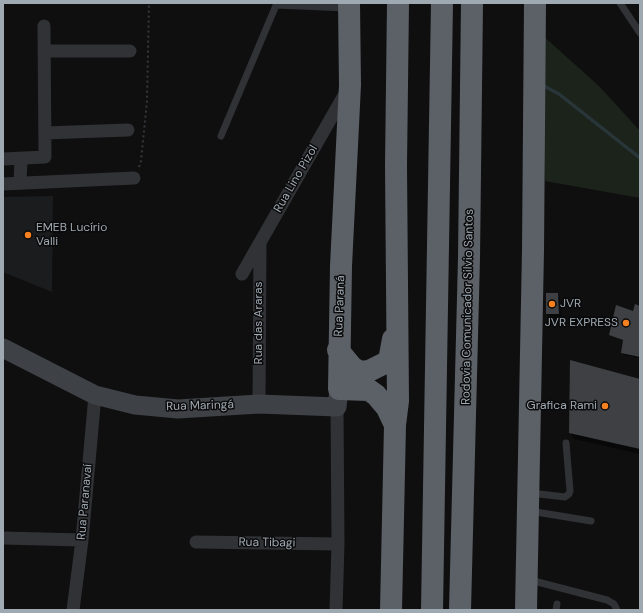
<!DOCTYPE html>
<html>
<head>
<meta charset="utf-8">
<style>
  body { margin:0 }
  #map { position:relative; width:643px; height:613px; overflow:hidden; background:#0f0f10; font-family:"DM Sans",sans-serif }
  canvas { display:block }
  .frame { position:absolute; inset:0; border:4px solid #9fa9b2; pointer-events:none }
</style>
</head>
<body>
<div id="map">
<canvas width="643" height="613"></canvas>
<div class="frame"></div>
</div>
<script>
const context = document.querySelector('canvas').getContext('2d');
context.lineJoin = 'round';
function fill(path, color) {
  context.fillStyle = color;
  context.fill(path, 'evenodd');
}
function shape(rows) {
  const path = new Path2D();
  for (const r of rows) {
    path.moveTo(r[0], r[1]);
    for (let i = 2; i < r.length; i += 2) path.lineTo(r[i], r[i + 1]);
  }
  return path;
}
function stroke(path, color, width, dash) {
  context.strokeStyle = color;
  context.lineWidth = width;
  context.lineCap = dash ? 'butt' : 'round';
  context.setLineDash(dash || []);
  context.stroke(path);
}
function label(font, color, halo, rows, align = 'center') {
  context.font = font + ' "DM Sans",sans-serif';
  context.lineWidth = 3;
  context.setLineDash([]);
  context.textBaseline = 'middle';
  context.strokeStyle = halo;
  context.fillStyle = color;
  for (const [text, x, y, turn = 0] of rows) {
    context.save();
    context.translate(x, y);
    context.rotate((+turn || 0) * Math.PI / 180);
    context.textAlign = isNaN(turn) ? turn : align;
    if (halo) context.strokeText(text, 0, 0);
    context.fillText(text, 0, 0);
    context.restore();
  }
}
fill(shape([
  [53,196,52,292,3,272,3,197]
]), '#1b1c1d');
fill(shape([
  [541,34,599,86,640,131,640,198,545,181]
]), '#1c231b');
fill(shape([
  [547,294,558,294,560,298,561,318,549,318,547,314],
  [640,307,640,358,623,355,623,341,611,335],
  [640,380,640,454,574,439,570,432]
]), '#0007');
stroke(shape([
  [542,85,559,94,640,158]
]), '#283539', 3.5);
fill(shape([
  [546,293,558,293,559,314,546,314],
  [635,304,640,306,640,357,621,353,623,340,609,335,616,305,633,311],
  [570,360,640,379,640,449,569,433]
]), '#3e4043');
stroke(shape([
  [139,167,141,161,147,101,149,3]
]), '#36393c', 2, [2, 3]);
stroke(shape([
  [620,3,640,33],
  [276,5,347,8],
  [221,136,277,3],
  [531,493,565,497,569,494,570,491,566,443],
  [530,511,591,521],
  [530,580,607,600,614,604,617,610],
  [556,610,557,604]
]), '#303235', 7);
stroke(shape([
  [44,51,130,51],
  [45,133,128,130],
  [3,159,45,157,44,26],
  [20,183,21,159],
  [3,184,134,178],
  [242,274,346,92],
  [259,404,260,243],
  [3,538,82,540],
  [196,542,338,544],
  [73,610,82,540,95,395],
  [336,610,338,544,337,407]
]), '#303235', 13);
stroke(shape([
  [3,348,95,395,135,405,178,409,259,404,337,407,339,389]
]), '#3e4145', 19);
stroke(shape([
  [349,3,350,85,341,266,339,389,369,390,376,395,387,408,395,425],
  [338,350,352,367,360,372,369,371,389,361,393,339],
  [391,610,395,425,398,401,396,166,398,3],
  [432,610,442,3],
  [460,610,469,258,472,3],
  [526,610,533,250,535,3]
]), '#5c6167', 22);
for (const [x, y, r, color] of [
  [28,235,4,"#f78021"],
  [552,304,4,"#f78021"],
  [626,323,4,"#f78021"],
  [605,406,4,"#f78021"]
]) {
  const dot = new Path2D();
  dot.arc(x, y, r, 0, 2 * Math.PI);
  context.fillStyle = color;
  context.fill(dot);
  stroke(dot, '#0a0a0b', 1.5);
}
label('12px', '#9fa9b2', '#0a0a0b', [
  ["Rua Lino Pizol",296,179,-60],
  ["Rua Paraná",340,306,-88],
  ["Rodovia Comunicador Silvio Santos",468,307,-89],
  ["Rua das Araras",259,323,-90],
  ["Rua Maringá",200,406,-2],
  ["Rua Paranavaí",85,502,-85],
  ["Rua Tibagi",267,543,1]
]);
label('12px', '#9fa9b2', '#0a0a0b', [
  ["EMEB Lucírio",36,228],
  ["Valli",36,242],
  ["JVR",560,304],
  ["JVR EXPRESS",618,323,"right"],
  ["Grafica Rami",597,406,"right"]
], 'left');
</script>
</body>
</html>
